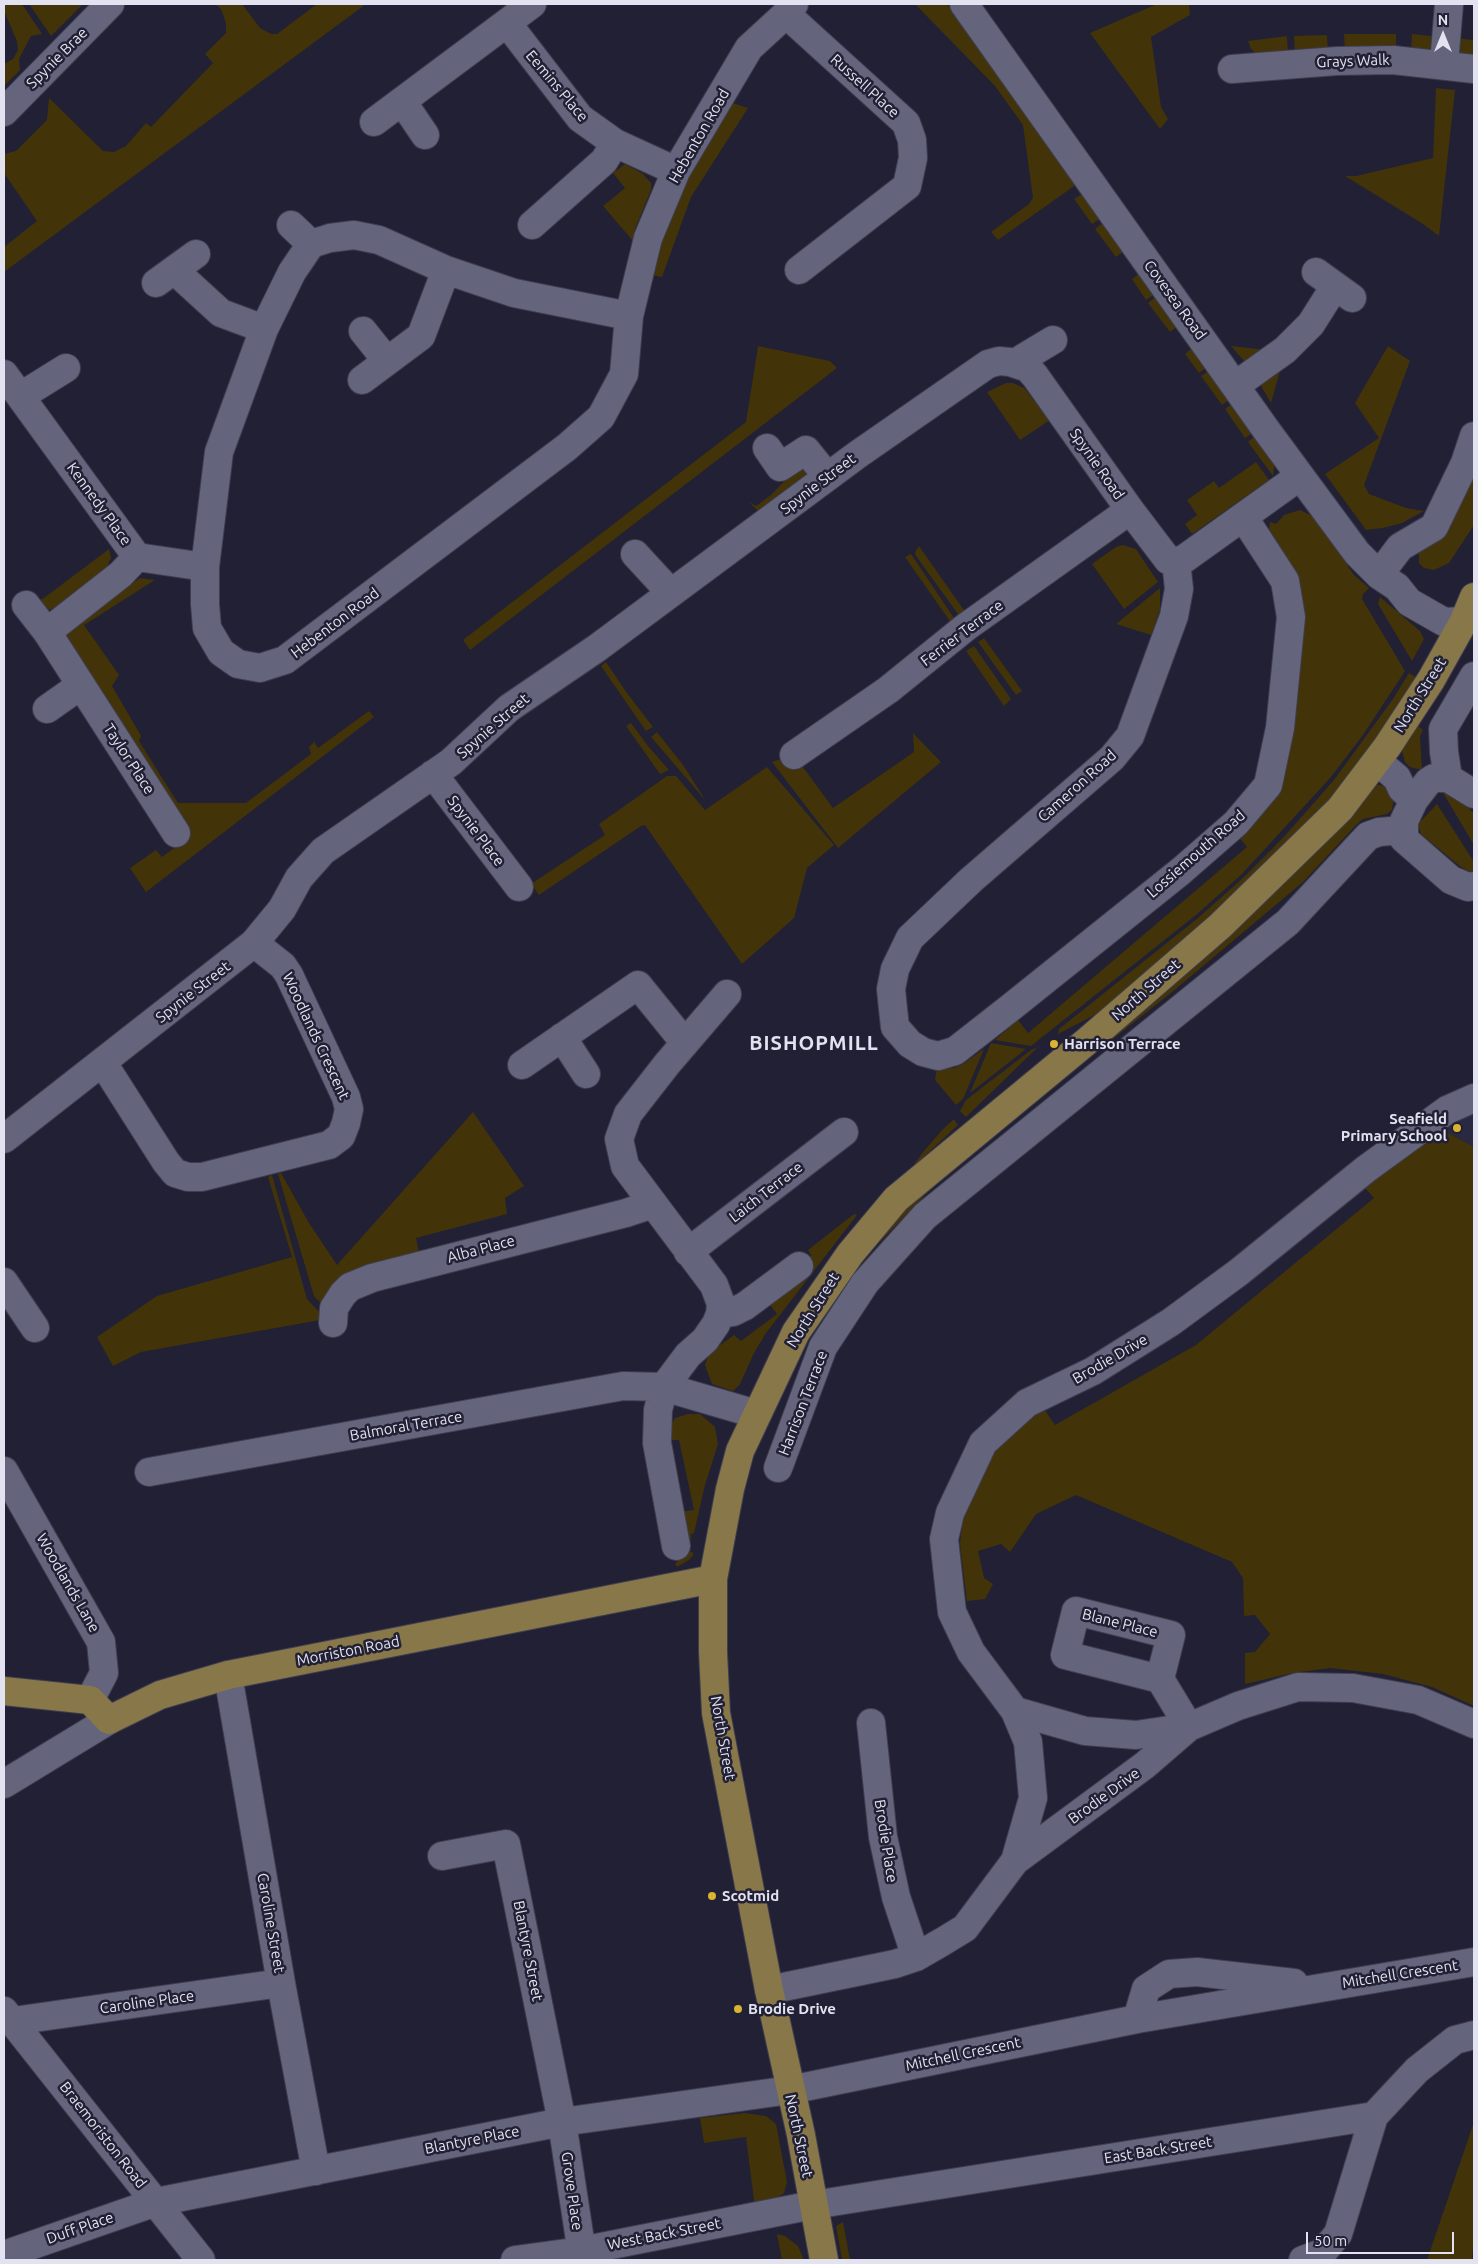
<!DOCTYPE html>
<html>
<head>
<meta charset="utf-8">
<style>
  body { margin:0 }
  #map { position:relative; width:1478px; height:2264px; overflow:hidden; background:#212034; font-family:Ubuntu,sans-serif }
  canvas { display:block }
  .frame { position:absolute; inset:0; border:5px solid #e2e2f0; pointer-events:none }
  .north { position:absolute; left:1418px; top:10px; width:50px; height:50px; -webkit-text-stroke:4px #212034; paint-order:stroke; rotate:0deg; font-size:14px; font-weight:700; line-height:20px; text-align:center; color:#e2e2f0 }
  .north::after { content:''; display:block; margin:auto; width:18px; height:22px; background:#e2e2f0; clip-path:polygon(50% 0,100% 100%,50% 72%,0 100%) }
  .scale { position:absolute; left:1306px; top:2232px; width:148px; height:22px; box-sizing:border-box; border:2px solid #e2e2f0; border-top:0; padding-left:6px; font-size:15px; line-height:18px; white-space:nowrap; color:#e2e2f0; -webkit-text-stroke:4px #212034; paint-order:stroke }
</style>
</head>
<body>
<div id="map">
<canvas width="1478" height="2264"></canvas>
<div class="frame"></div>
<div class="north">N</div>
<div class="scale">50 m</div>
</div>
<script>
const context = document.querySelector('canvas').getContext('2d');
context.lineJoin = 'round';
function fill(path, color) {
  context.fillStyle = color;
  context.fill(path, 'evenodd');
}
function shape(rows) {
  const path = new Path2D();
  for (const r of rows) {
    path.moveTo(r[0], r[1]);
    for (let i = 2; i < r.length; i += 2) path.lineTo(r[i], r[i + 1]);
  }
  return path;
}
function stroke(path, color, width, dash) {
  context.strokeStyle = color;
  context.lineWidth = width;
  context.lineCap = dash ? 'butt' : 'round';
  context.setLineDash(dash || []);
  context.stroke(path);
}
function label(font, color, halo, rows, align = 'center') {
  context.font = font + ' Ubuntu,sans-serif';
  context.lineWidth = 5;
  context.setLineDash([]);
  context.textBaseline = 'middle';
  context.strokeStyle = halo;
  context.fillStyle = color;
  for (const [text, x, y, turn = 0] of rows) {
    context.save();
    context.translate(x, y);
    context.rotate((+turn || 0) * Math.PI / 180);
    context.textAlign = isNaN(turn) ? turn : align;
    if (halo) context.strokeText(text, 0, 0);
    context.fillText(text, 0, 0);
    context.restore();
  }
}
fill(shape([
  [1474,1109,1474,1147,1441,1129]
]), '#292942');
fill(shape([
  [4,4,22,4,42,34,31,36,19,59,20,70,4,86,4,64,13,59,18,50,17,41,4,11],
  [29,4,83,4,51,36],
  [215,4,242,4,260,28,271,34,277,34,317,4,366,4,4,272,4,247,37,221,4,173,4,154,16,151,47,120,49,98,103,151,114,152,126,146,146,123,151,127,213,63,205,54,226,33,226,23,221,9],
  [915,4,947,4,1077,184,998,240,991,232,1029,204,1033,198,1023,125,995,86],
  [1157,4,1189,4,1190,15,1151,37,1161,107,1168,119,1160,129,1090,33],
  [1344,34,1396,34,1396,53,1345,53],
  [1412,34,1440,37,1438,55,1411,53],
  [1327,35,1328,53,1295,55,1294,36],
  [1287,36,1288,55,1258,55,1251,49,1248,41],
  [1452,38,1474,40,1474,59,1454,57],
  [1436,88,1455,90,1439,236,1423,224,1345,176,1356,176,1433,158],
  [720,99,748,108,691,197,662,277,640,273],
  [625,164,643,174,651,183,651,190,635,229,633,241,603,206,625,188,613,173],
  [1083,193,1101,218,1092,224,1074,199],
  [1104,222,1124,251,1116,257,1095,229],
  [1140,273,1155,294,1146,300,1132,279],
  [1157,296,1178,326,1170,332,1148,303],
  [758,346,830,361,837,368,470,650,463,640,746,422],
  [1231,346,1267,350,1245,362],
  [1388,346,1410,361,1364,485,1369,494,1406,508,1424,511,1402,523,1383,528,1366,530,1325,474,1379,438,1355,403],
  [1193,347,1207,367,1199,373,1185,354],
  [1281,367,1271,403,1260,384],
  [1210,370,1230,399,1222,405,1201,376],
  [1006,383,1013,383,1024,388,1050,420,1020,440,987,392],
  [1233,403,1254,432,1245,438,1225,409],
  [1256,435,1275,462,1273,476,1248,442],
  [1474,453,1474,525,1449,563,1434,570,1424,568,1419,563,1419,551],
  [803,462,827,476,769,522,749,502,756,506,771,495],
  [1256,462,1269,480,1192,534,1185,524,1197,515,1187,500,1214,481,1219,488],
  [1300,510,1314,517,1354,575,1369,588,1363,594,1362,599,1405,671,1363,735,1331,777,1241,875,1196,915,1031,1046,995,1040,1018,1020,1028,1033,1247,847,1238,836,1286,750,1304,621,1269,536,1269,529,1270,522,1276,524,1284,515],
  [1123,545,1136,549,1158,582,1124,609,1092,564,1116,547],
  [919,546,968,616,963,621,916,556,915,552],
  [109,549,111,558,107,567,55,608,47,610,35,602,44,598],
  [911,554,958,624,954,627,905,557],
  [140,578,155,580,84,625,119,675,112,686,141,736,139,741,178,803,246,803,311,754,309,747,314,742,318,748,369,711,374,717,146,892,130,868,156,850,162,857,189,837,147,774,65,638,72,627],
  [1160,588,1160,609,1151,635,1116,624],
  [1380,597,1420,631,1424,639,1412,661,1378,604],
  [984,638,1022,691,1016,695,978,642],
  [974,646,1011,699,1004,706,966,651],
  [606,662,627,693,653,727,646,731,601,666],
  [1409,673,1417,678,1402,704,1317,821,1106,1009,1058,1034,1059,1029,1198,918,1244,877,1282,839,1334,780,1393,699],
  [631,723,648,746,669,770,660,774,626,726],
  [1418,726,1423,730,1420,736,1422,770,1410,767,1405,762,1402,751,1405,744],
  [657,732,683,765,706,801,651,737],
  [913,733,941,762,838,848,772,762,794,755,833,808,914,752],
  [767,767,834,845,807,868,794,918,742,964,645,825,641,826,539,895,531,884,605,835,599,824,667,776,676,776,705,810],
  [1375,784,1387,787,1394,797,1392,810,1387,814,1363,819,1356,825,1303,882,1171,993,995,1132,926,1194,878,1244,906,1201],
  [1442,791,1453,794,1474,813,1474,845],
  [1437,804,1474,862,1474,871,1468,871,1461,867,1421,834,1418,824],
  [991,1043,1026,1049,970,1093],
  [1038,1047,966,1117,960,1111,966,1100,1031,1050],
  [984,1049,963,1099,956,1105,935,1080,937,1069,954,1068,963,1064],
  [473,1112,524,1186,505,1198,507,1214,416,1238,420,1257,326,1309,314,1296,278,1174,281,1173,309,1223,337,1265],
  [954,1119,958,1125,915,1165,915,1163,924,1151,944,1128],
  [1441,1129,1474,1147,1474,1706,1432,1687,1383,1674,1330,1668,1292,1673,1245,1684,1245,1653,1255,1652,1270,1634,1255,1615,1244,1616,1243,1578,1232,1562,1076,1495,1036,1514,1010,1552,1001,1544,978,1551,984,1578,993,1584,985,1599,967,1601,960,1544,963,1514,984,1469,998,1448,1011,1434,1044,1409,1055,1425,1196,1345,1374,1198,1359,1181],
  [272,1175,307,1299,326,1319,141,1352,113,1366,97,1337,157,1296,292,1257,268,1177],
  [854,1214,857,1215,766,1333,754,1353,740,1384,733,1391,712,1384,705,1365,709,1353,734,1335,741,1341,777,1314,768,1302,792,1288,811,1255,808,1250],
  [688,1414,700,1414,715,1427,718,1444,705,1485,694,1533,691,1534,690,1551,694,1554,689,1560,677,1567,675,1564,683,1556,679,1512,694,1510,679,1440,670,1440,669,1429,675,1418],
  [745,2113,766,2116,776,2124,787,2182,784,2193,772,2202,755,2208,746,2137,704,2143,700,2118],
  [1474,2122,1474,2232,1472,2260,1427,2260],
  [843,2222,850,2260,842,2260,841,2254,836,2226],
  [777,2234,785,2236,798,2246,804,2260,782,2260]
]), '#423408');
const minor = shape([
  [964,4,1267,431,1357,553,1379,575,1397,587,1409,602,1444,622,1464,621],
  [786,14,906,123,912,140,913,158,907,186,799,270],
  [507,23,580,118,615,143,676,171],
  [1444,64,1449,4],
  [1232,69,1337,61,1393,60,1474,69],
  [402,101,425,135],
  [4,112,110,4],
  [374,122,532,4],
  [291,225,311,244],
  [532,225,604,161,615,143],
  [174,270,221,313,264,329],
  [1316,272,1352,298],
  [156,283,196,254],
  [629,316,514,293,446,270,379,240,354,235,330,238,311,244,292,272,264,329,219,452,205,567,205,604,207,628,221,652,238,664,260,668,285,660,567,447,601,417,624,374,629,316,648,238,676,171,749,48,786,14,794,4],
  [363,331,387,361],
  [1019,364,1023,358,1053,340],
  [4,374,137,557,205,567],
  [362,380,421,336,446,270],
  [1236,385,1285,350,1311,324,1335,286],
  [21,396,66,368],
  [767,448,780,467,806,450,827,476],
  [1244,518,1285,581,1291,617,1280,728,1268,785,1236,823,1181,871,1010,1008,955,1051,938,1056,923,1052,910,1044,895,1027,893,1009,891,989,895,969,910,938,971,880,1112,758,1130,736,1174,616,1179,589,1176,561,1184,559,1300,476],
  [635,554,670,592],
  [137,557,121,574,47,632,176,833],
  [1379,575,1400,547,1434,527,1465,463,1474,436],
  [26,605,47,632],
  [47,709,81,685],
  [794,755,888,690,966,627,1130,510],
  [1377,761,1397,778,1402,789,1414,800],
  [433,774,519,887],
  [1448,778,1434,778,1428,782,1414,800,1404,821,1404,839,1451,880,1468,887,1474,886],
  [1448,778,1444,752,1443,729,1474,676],
  [1448,778,1474,794],
  [562,1037,586,1074],
  [103,1063,166,1162,175,1173,188,1177,202,1177,329,1145,341,1136,346,1123,349,1109,346,1097,289,975,283,966,254,943],
  [522,1065,638,985,685,1043],
  [1474,1098,1447,1110,1366,1169,1239,1272,1171,1322,1093,1371,1027,1403,983,1443,950,1513,944,1539,952,1612,971,1652,1015,1711,1085,1731,1136,1735,1189,1727,1238,1706,1298,1687,1353,1688,1418,1700,1474,1724],
  [4,1139,254,943,282,909,299,878,323,851,451,762,509,708,597,648,857,455,988,364,999,361,1010,362,1028,368,1035,376,1130,510,1168,560,1176,561],
  [688,1252,844,1132],
  [4,1282,35,1328],
  [720,1314,733,1312,745,1306,799,1266],
  [333,1323,334,1308,343,1294,350,1287,372,1278,626,1213,653,1204],
  [778,1468,823,1347,865,1283,925,1216,1288,922,1368,836,1379,832,1403,830],
  [4,1471,101,1642,104,1673,90,1700],
  [149,1472,623,1386,664,1387,756,1414],
  [676,1546,657,1443,658,1410,664,1387,688,1355,705,1340,716,1324,720,1314,721,1304,714,1285,625,1166,619,1139,628,1114,667,1064,727,994],
  [228,1675,281,1983,316,2171],
  [1015,1711,1028,1742,1033,1798,1015,1861],
  [871,1723,883,1837,896,1897,916,1957],
  [4,1784,109,1720],
  [442,1856,506,1844,562,2122,583,2260],
  [769,1990,895,1964,916,1957,942,1942,965,1928,1015,1861,1145,1765,1189,1727,1160,1679,1065,1655,1076,1611,1171,1635,1160,1679],
  [4,2011,201,2260],
  [1137,2019,1146,1989,1169,1974,1197,1972,1294,1983],
  [13,2021,281,1983],
  [4,2255,156,2202,562,2122,790,2090,1137,2019,1474,1962],
  [515,2260,581,2251,813,2205,1374,2116,1417,2070,1455,2040,1474,2035],
  [1303,2260,1322,2253,1338,2234,1374,2116]
]);
const major = shape([
  [4,1691,90,1700,109,1720,160,1695,228,1675,713,1579],
  [824,2260,801,2135,769,1990,716,1713,713,1652,713,1579,730,1489,740,1451,796,1332,850,1254,896,1199,1086,1042,1220,926,1340,809,1387,747,1431,680,1464,621,1474,597]
]);
stroke(minor, '#3f3d4e', 30);
stroke(major, '#3f3d4e', 30);
stroke(minor, '#64657c', 28);
stroke(major, '#887749', 28);
for (const [x, y, r, color] of [
  [1054,1044,5,"#dab333"],
  [1457,1128,5,"#dab333"],
  [712,1896,5,"#dab333"],
  [738,2009,5,"#dab333"]
]) {
  const dot = new Path2D();
  dot.arc(x, y, r, 0, 2 * Math.PI);
  context.fillStyle = color;
  context.fill(dot);
  stroke(dot, '#212034', 2);
}
label('15px', '#e2e2f0', '#212034', [
  ["Spynie Brae",57,58,-45],
  ["Grays Walk",1353,61,-2],
  ["Eemins Place",557,86,50],
  ["Russell Place",865,86,42],
  ["Hebenton Road",699,136,-60],
  ["Covesea Road",1175,300,54],
  ["Spynie Road",1097,464,55],
  ["Spynie Street",818,484,-37],
  ["Kennedy Place",99,504,54],
  ["Hebenton Road",335,623,-37],
  ["Ferrier Terrace",962,633,-37],
  ["North Street",1420,695,-58],
  ["Spynie Street",493,726,-41],
  ["Taylor Place",129,759,57],
  ["Cameron Road",1077,786,-42],
  ["Spynie Place",476,831,53],
  ["Lossiemouth Road",1196,854,-41],
  ["North Street",1146,990,-41],
  ["Spynie Street",193,992,-38],
  ["Woodlands Crescent",316,1036,65],
  ["Laich Terrace",766,1192,-38],
  ["Alba Place",481,1249,-15],
  ["North Street",813,1310,-58],
  ["Brodie Drive",1110,1359,-30],
  ["Harrison Terrace",803,1403,-69],
  ["Balmoral Terrace",406,1426,-10],
  ["Woodlands Lane",68,1583,60],
  ["Blane Place",1120,1623,14],
  ["Morriston Road",348,1651,-11],
  ["North Street",723,1738,80],
  ["Brodie Drive",1104,1796,-36],
  ["Brodie Place",886,1841,81],
  ["Caroline Street",271,1923,80],
  ["Blantyre Street",528,1951,79],
  ["Mitchell Crescent",1400,1974,-9],
  ["Caroline Place",147,2002,-8],
  ["Mitchell Crescent",963,2054,-12],
  ["Braemoriston Road",103,2135,52],
  ["North Street",799,2136,78],
  ["Blantyre Place",472,2140,-11],
  ["East Back Street",1158,2150,-9],
  ["Grove Place",572,2191,82],
  ["Duff Place",80,2228,-19],
  ["West Back Street",664,2234,-11]
]);
label('bold 15px', '#e2e2f0', '#212034', [
  ["Harrison Terrace",1064,1044],
  ["Seafield",1447,1119,"right"],
  ["Primary School",1447,1136,"right"],
  ["Scotmid",722,1896],
  ["Brodie Drive",748,2009]
], 'left');
context.letterSpacing = '1px';
label('bold 20px', '#e2e2f0', '#212034', [
  ["BISHOPMILL",814,1043]
]);
context.letterSpacing = '0px';
</script>
</body>
</html>
